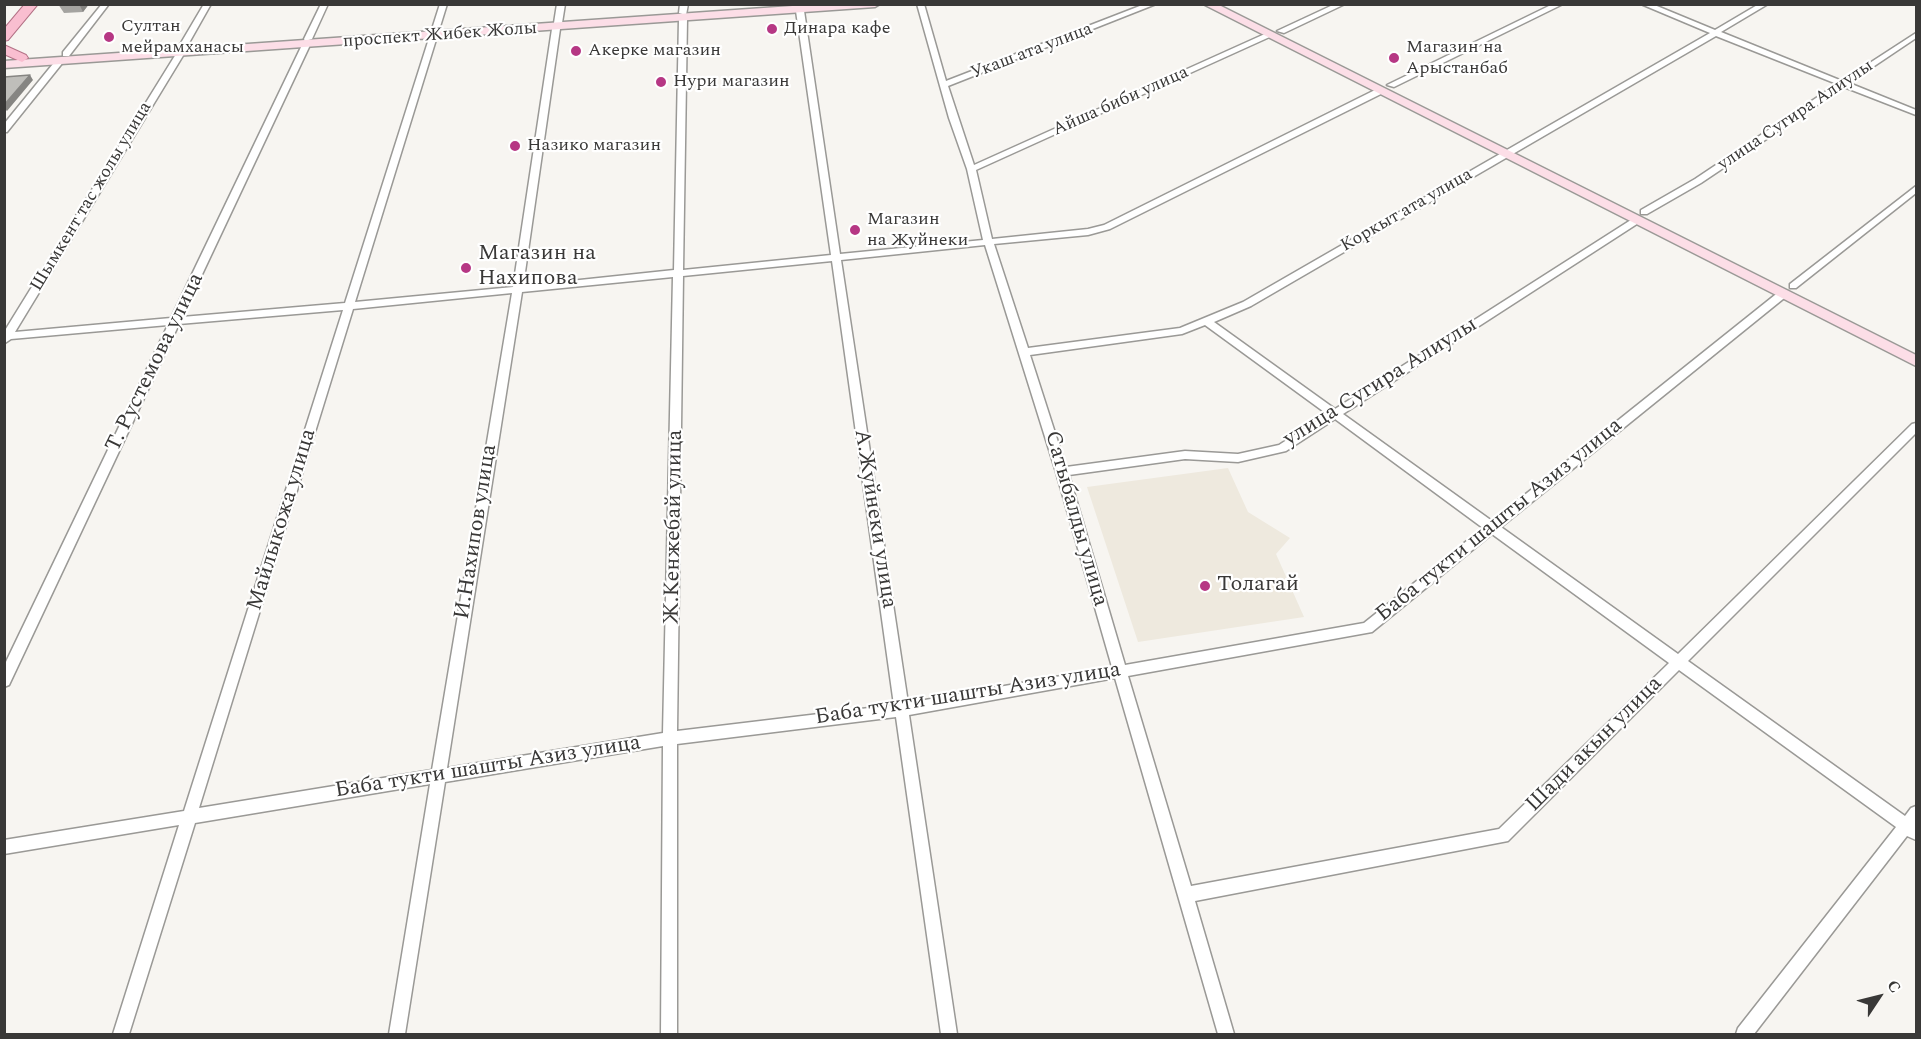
<!DOCTYPE html>
<html>
<head>
<meta charset="utf-8">
<style>
  body { margin:0 }
  #map { position:relative; width:1921px; height:1039px; overflow:hidden; background:#f7f5f1; font-family:Spectral,serif }
  canvas { display:block }
  .frame { position:absolute; inset:0; border:6px solid #393837; pointer-events:none }
  .north { position:absolute; left:1849px; top:967px; width:60px; height:60px; -webkit-text-stroke:4px #fff; paint-order:stroke; rotate:55deg; font-size:16px; font-weight:700; line-height:24px; text-align:center; color:#393837 }
  .north::after { content:''; display:block; margin:auto; width:21px; height:27px; background:#393837; clip-path:polygon(50% 0,100% 100%,50% 72%,0 100%) }
</style>
</head>
<body>
<div id="map">
<canvas width="1921" height="1039"></canvas>
<div class="frame"></div>
<div class="north">С</div>
</div>
<script>
const context = document.querySelector('canvas').getContext('2d');
context.lineJoin = 'round';
function fill(path, color) {
  context.fillStyle = color;
  context.fill(path, 'evenodd');
}
function shape(rows) {
  const path = new Path2D();
  for (const r of rows) {
    path.moveTo(r[0], r[1]);
    for (let i = 2; i < r.length; i += 2) path.lineTo(r[i], r[i + 1]);
  }
  return path;
}
function stroke(path, color, width, dash) {
  context.strokeStyle = color;
  context.lineWidth = width;
  context.lineCap = dash ? 'butt' : 'round';
  context.setLineDash(dash || []);
  context.stroke(path);
}
function label(font, color, halo, rows, align = 'center') {
  context.font = font + ' Spectral,serif';
  context.lineWidth = 4.5;
  context.setLineDash([]);
  context.textBaseline = 'middle';
  context.strokeStyle = halo;
  context.fillStyle = color;
  for (const [text, x, y, turn = 0] of rows) {
    context.save();
    context.translate(x, y);
    context.rotate((+turn || 0) * Math.PI / 180);
    context.textAlign = isNaN(turn) ? turn : align;
    if (halo) context.strokeText(text, 0, 0);
    context.fillText(text, 0, 0);
    context.restore();
  }
}
fill(shape([
  [1228,468,1248,512,1290,538,1276,554,1304,617,1138,642,1087,487]
]), '#eee9de');
const street = shape([
  [102,4,109,4,69,56,63,56,63,52,102,4],
  [204,4,211,4,185,50,179,50,178,48,204,4],
  [321,4,328,4,312,39,305,41,304,39,321,4],
  [440,4,447,4,355,302,513,287,552,29,556,27,560,29,523,286,674,270,679,19,683,17,687,19,683,270,831,255,795,4,803,4,840,254,983,240,967,169,949,118,917,4,924,4,946,81,1145,4,1156,4,948,86,974,165,1267,33,1274,35,976,170,992,239,1088,229,1104,225,1377,89,1383,89,1383,93,1110,229,1088,235,994,244,1028,348,1180,328,1243,302,1710,33,1641,4,1652,4,1715,30,1759,4,1768,4,1721,32,1842,81,1916,33,1916,38,1849,83,1916,110,1916,115,1844,87,1701,183,1647,214,1641,214,1641,210,1695,179,1837,84,1716,36,1251,306,1214,322,1335,409,1634,218,1640,218,1640,222,1343,414,1492,521,1780,291,1788,291,1788,295,1501,527,1678,654,1912,424,1916,423,1916,433,1688,661,1905,816,1911,808,1916,806,1916,840,1907,836,1754,1034,1736,1034,1738,1028,1896,827,1679,670,1508,841,1195,901,1234,1034,1218,1034,1115,678,909,715,957,1034,941,1034,896,717,677,744,677,1034,661,1034,663,746,445,782,405,1034,389,1034,430,784,195,823,129,1034,113,1034,179,825,4,854,4,840,184,811,343,310,179,324,9,685,4,687,4,666,168,325,11,339,5,343,4,332,176,54,180,52,184,54,15,332,171,318,302,45,306,43,310,45,182,317,345,303,440,4],
  [985,245,1056,472,1112,667,908,703,841,260,985,245],
  [832,261,894,705,677,731,683,276,832,261],
  [673,277,663,733,447,768,522,292,673,277],
  [512,293,432,770,199,808,353,309,512,293],
  [1205,325,1327,414,1279,445,1238,454,1185,451,1066,467,1030,355,1182,334,1205,325],
  [1335,419,1483,528,1364,623,1125,665,1069,475,1185,459,1238,462,1286,451,1335,419],
  [1492,534,1669,663,1499,829,1191,886,1128,676,1372,632,1492,534],
  [557,4,565,4,562,23,558,25,554,23,557,4],
  [680,4,688,4,686,15,679,13,680,4],
  [1335,4,1345,4,1284,33,1277,31,1335,4],
  [1553,4,1563,4,1394,87,1387,85,1553,4],
  [57,59,64,61,7,132,4,132,4,124,57,59],
  [1916,186,1916,193,1796,288,1790,288,1790,284,1916,186]
]);
const secondary = shape([
  [821,4,880,4,875,7,4,68,4,61,821,4],
  [1203,4,1217,4,1916,355,1916,366,1203,4]
]);
const primary = shape([
  [25,4,38,4,8,40,4,41,4,29,25,4],
  [4,45,26,55,28,58,22,62,4,54,4,45]
]);
stroke(street, '#9a9996', 3);
stroke(secondary, '#9a9996', 3);
stroke(primary, '#b37286', 2);
fill(street, '#fff');
fill(secondary, '#fcdee7');
fill(primary, '#f9bed0');
fill(shape([
  [58,4,89,4,83,12,64,13]
]), '#a4a3a0');
fill(shape([
  [79,4,89,4,83,12],
  [30,75,33,80,7,111,4,108,4,105]
]), '#868582');
const building = shape([
  [30,75,4,105,4,77,30,75]
]);
fill(building, '#bfbeba');
stroke(building, '#868582', 1.5);
for (const [x, y, r, color] of [
  [772,29,6,"#b63784"],
  [109,37,6,"#b63784"],
  [576,51,6,"#b63784"],
  [1394,58,6,"#b63784"],
  [661,82,6,"#b63784"],
  [515,146,6,"#b63784"],
  [855,230,6,"#b63784"],
  [466,268,6,"#b63784"],
  [1205,586,6,"#b63784"]
]) {
  const dot = new Path2D();
  dot.arc(x, y, r, 0, 2 * Math.PI);
  context.fillStyle = color;
  context.fill(dot);
  stroke(dot, '#fff', 2);
}
label('18px', '#393837', '#fff', [
  ["Султан",121,27],
  ["мейрамханасы",121,48],
  ["Динара кафе",784,29],
  ["Магазин на",1406,48],
  ["Арыстанбаб",1406,69],
  ["Акерке магазин",588,51],
  ["Нури магазин",673,82],
  ["Назико магазин",527,146],
  ["Магазин",867,220],
  ["на Жуйнеки",867,241]
], 'left');
label('18px', '#393837', '#fff', [
  ["проспект Жибек Жолы",440,36,-4],
  ["Укаш ата улица",1032,52,-21],
  ["Айша биби улица",1121,102,-24],
  ["улица Сугира Алиулы",1796,116,-34],
  ["Шымкент тас жолы улица",92,197,-59],
  ["Коркыт ата улица",1407,211,-30]
]);
label('22px', '#393837', '#fff', [
  ["Магазин на",478,255],
  ["Нахипова",478,280],
  ["Толагай",1217,586]
], 'left');
label('22px', '#393837', '#fff', [
  ["Т. Рустемова улица",156,363,-64],
  ["улица Сугира Алиулы",1381,383,-32],
  ["А.Жуйнеки улица",874,519,81],
  ["Сатыбалды улица",1075,519,74],
  ["Майлыкожа улица",283,520,-73],
  ["Баба тукти шашты Азиз улица",1500,521,-39],
  ["Ж.Кенжебай улица",675,527,-89],
  ["И.Нахипов улица",477,532,-81],
  ["Баба тукти шашты Азиз улица",968,695,-9],
  ["Шади акын улица",1595,745,-45],
  ["Баба тукти шашты Азиз улица",488,768,-9]
]);
</script>
</body>
</html>
